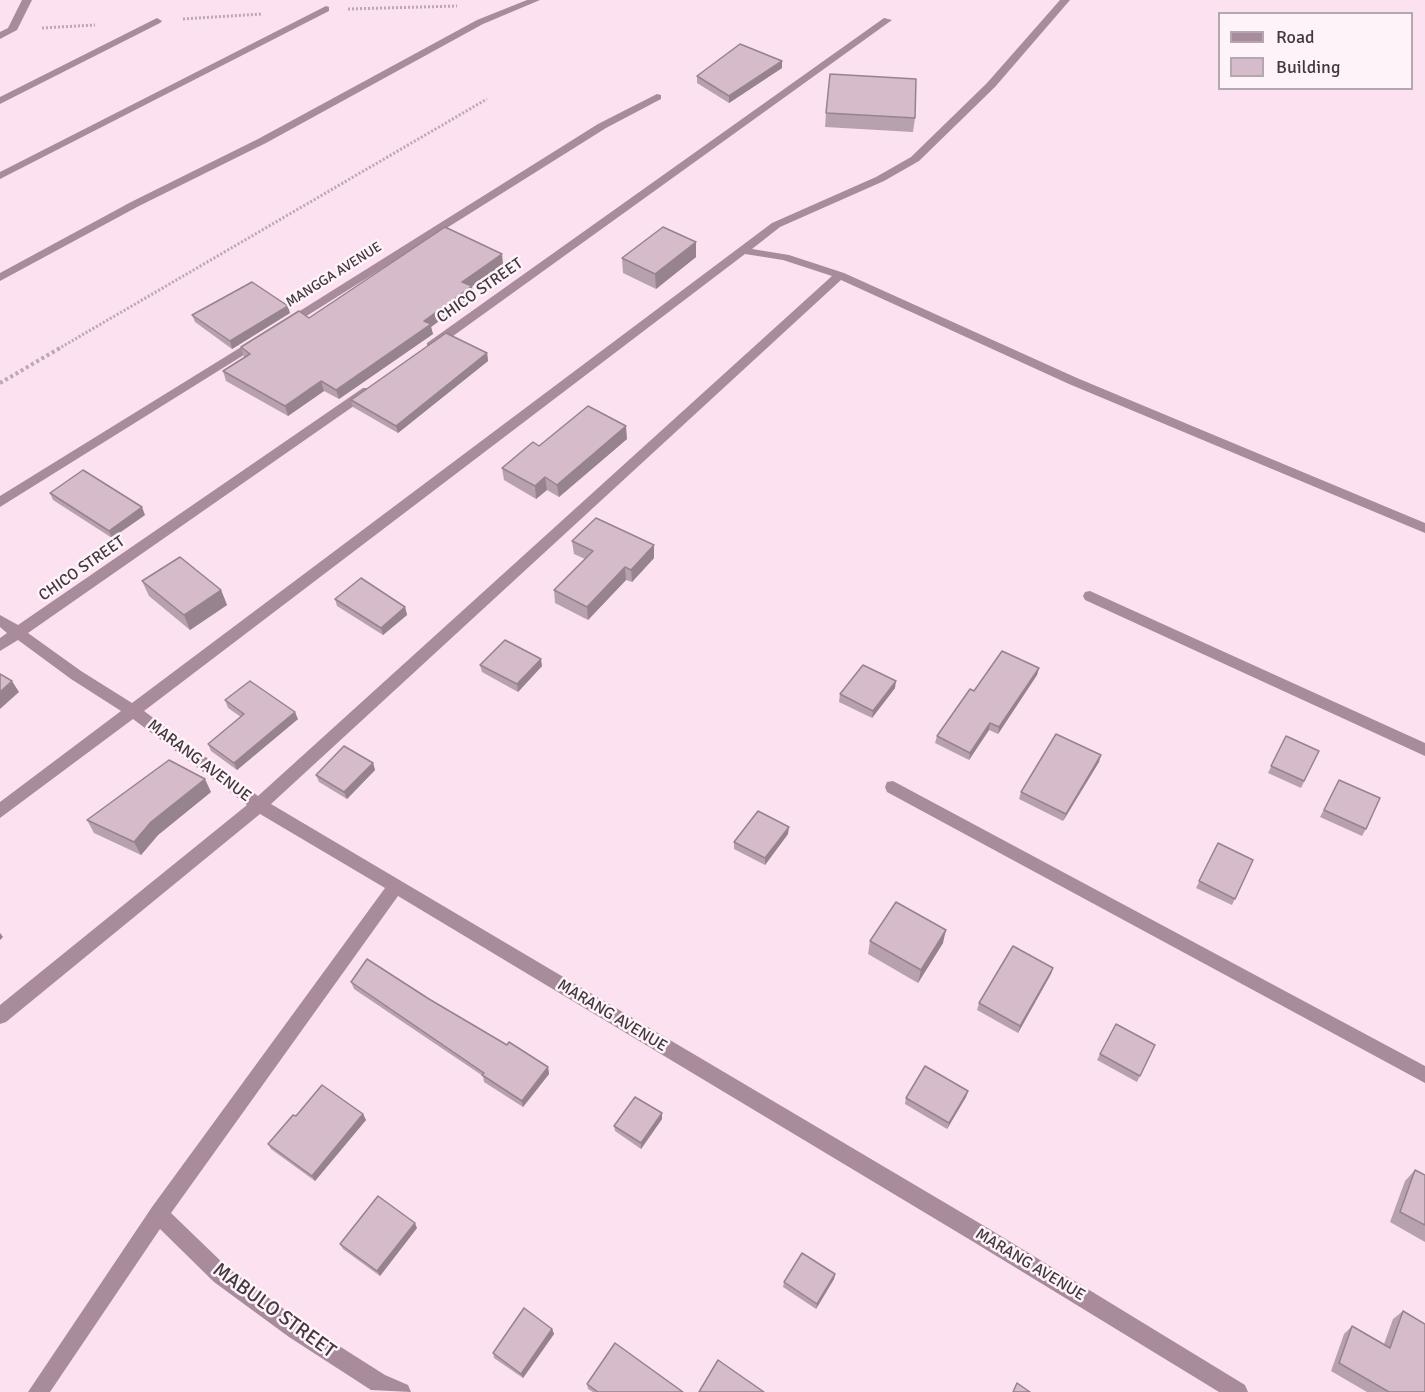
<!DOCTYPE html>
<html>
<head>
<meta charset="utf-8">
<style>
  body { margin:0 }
  #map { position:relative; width:1425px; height:1392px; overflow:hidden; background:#fce1f0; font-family:Signika,sans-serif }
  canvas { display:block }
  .legend { position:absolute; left:1218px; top:12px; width:195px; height:78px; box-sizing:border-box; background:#fff3fa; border:2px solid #b3a8af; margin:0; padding:8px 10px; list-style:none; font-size:18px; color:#42383e }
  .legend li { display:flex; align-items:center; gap:12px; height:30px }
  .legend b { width:30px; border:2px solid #b3a8af }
</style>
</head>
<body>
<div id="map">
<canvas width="1425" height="1392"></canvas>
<ul class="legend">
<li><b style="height:8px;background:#a88c9c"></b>Road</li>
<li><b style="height:16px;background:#d6bbca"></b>Building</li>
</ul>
</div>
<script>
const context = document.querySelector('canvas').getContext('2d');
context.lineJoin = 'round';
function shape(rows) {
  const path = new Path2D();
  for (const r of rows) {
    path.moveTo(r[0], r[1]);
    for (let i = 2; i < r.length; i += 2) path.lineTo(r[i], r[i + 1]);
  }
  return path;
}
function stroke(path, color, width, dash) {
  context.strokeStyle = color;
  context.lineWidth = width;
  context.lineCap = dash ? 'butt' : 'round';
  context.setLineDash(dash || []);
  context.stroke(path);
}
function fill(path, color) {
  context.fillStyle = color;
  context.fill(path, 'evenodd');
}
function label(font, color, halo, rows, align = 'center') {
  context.font = font + ' Signika,sans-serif';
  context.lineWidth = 5;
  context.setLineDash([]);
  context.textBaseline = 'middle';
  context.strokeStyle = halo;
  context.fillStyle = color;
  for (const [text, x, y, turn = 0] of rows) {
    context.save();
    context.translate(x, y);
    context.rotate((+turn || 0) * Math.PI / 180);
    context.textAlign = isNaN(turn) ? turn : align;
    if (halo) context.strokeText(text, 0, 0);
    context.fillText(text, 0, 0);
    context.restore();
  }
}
stroke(shape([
  [348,9,457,6],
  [183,19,262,14],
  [42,28,95,25],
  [58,349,487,99]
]), '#bca7b3', 3, [2, 2]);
stroke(shape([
  [0,383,60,348]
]), '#bca7b3', 4, [3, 3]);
fill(shape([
  [22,0,32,0,17,30,0,39,0,32,8,28,22,0],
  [527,0,540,0,483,24,266,143,139,206,0,281,0,273,131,202,258,139,477,20,527,0],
  [1060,0,1070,0,995,87,919,161,884,181,780,227,752,249,789,255,844,273,1077,378,1425,523,1425,533,1069,384,841,280,271,804,986,1227,1245,1385,1248,1392,1219,1392,972,1241,398,896,171,1213,228,1268,303,1323,385,1375,408,1385,411,1392,371,1390,289,1337,214,1282,160,1229,50,1392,28,1392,152,1207,385,888,260,814,6,1022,0,1024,0,1005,247,805,133,719,0,818,0,802,121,711,71,679,18,640,0,651,0,638,7,633,0,627,0,615,18,625,363,388,371,388,371,394,28,633,81,671,132,703,772,223,876,177,911,157,987,83,1060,0],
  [745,254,783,260,832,276,258,796,144,711,745,254],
  [326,6,329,7,329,11,0,179,0,172,326,6],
  [157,18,162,21,160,23,0,104,0,97,157,18],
  [884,18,892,20,435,349,427,349,427,343,884,18],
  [657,94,661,95,661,99,606,128,289,327,281,327,279,324,598,124,657,94],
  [259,336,265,340,263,343,0,507,0,496,259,336],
  [1090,591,1425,743,1425,756,1085,600,1083,596,1085,592,1090,591],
  [893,781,1425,1066,1425,1083,887,792,885,787,887,782,893,781]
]), '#a88c9c');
fill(shape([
  [782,61,782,68,729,103,697,83,697,76],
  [826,113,915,118,913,132,825,127],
  [696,242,696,257,656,289,623,273,622,258],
  [503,264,472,286,473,296,431,327,433,334,339,399,324,391,288,416,226,381,223,371,244,357,241,347],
  [290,313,232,349,195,322,192,315],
  [487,353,488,361,398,433,353,407,351,400],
  [627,439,559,497,547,490,536,499,504,480,502,468,539,446],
  [50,493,145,515,112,538,53,500],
  [572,541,654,545,654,558,632,582,626,580,588,620,555,603,554,590,585,559,574,554],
  [142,581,221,590,227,605,190,630,149,596],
  [335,599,405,607,407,615,383,635,337,606],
  [480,665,542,666,518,692,482,672],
  [1039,668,1037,675,998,734,989,730,969,760,935,743,937,736,974,691],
  [895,688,872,718,839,702,840,694],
  [225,700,298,719,237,770,211,751,208,744,241,717,228,708],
  [1286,736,1319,751,1301,788,1268,773],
  [1099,762,1063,821,1019,799,1021,792],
  [373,763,375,770,347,799,319,782,316,775],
  [1339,780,1366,829,1362,836,1320,817],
  [211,792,158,835,141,855,94,833,87,820],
  [788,834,765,865,734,849,734,842],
  [1218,843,1253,860,1232,905,1196,888],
  [870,941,943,943,918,983,868,954],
  [1053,968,1051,974,1018,1033,977,1010,979,1003],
  [351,982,429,999,507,1045,548,1067,549,1074,523,1107,484,1082,483,1076,354,989],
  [1155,1045,1137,1082,1097,1060,1100,1054],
  [968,1091,966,1097,947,1129,905,1104,906,1098],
  [662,1113,662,1119,641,1149,615,1131,614,1126],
  [363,1114,366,1120,315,1181,271,1149,268,1144,296,1116],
  [1415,1170,1425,1175,1425,1242,1390,1222,1405,1181],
  [417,1228,380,1276,343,1249,340,1244],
  [835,1274,834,1279,816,1309,783,1287,784,1282],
  [1403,1311,1425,1392,1367,1392,1331,1371,1344,1334,1352,1326,1384,1344,1393,1319],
  [552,1329,554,1334,523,1378,494,1358,493,1353],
  [587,1384,683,1392,593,1392,588,1389]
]), '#b8a1ae');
fill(shape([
  [782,61,782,68,729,103,729,96],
  [696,242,696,257,656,289,655,274],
  [502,254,503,264,464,292,462,282],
  [472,286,473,296,431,327,433,334,339,399,336,390,424,321],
  [288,306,290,313,232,349,230,341],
  [487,353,488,361,398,433,396,426],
  [321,381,324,391,288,416,285,406],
  [626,426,627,439,559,497,557,485],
  [545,477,547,490,536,499,535,486],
  [142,507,145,515,112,538,109,531],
  [654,545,654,558,632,582,631,570],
  [625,567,626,580,588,620,587,607],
  [221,590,227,605,190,630,184,615],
  [405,607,407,615,383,635,381,628],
  [541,659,542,666,518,692,517,684],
  [1039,668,1037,675,998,734,999,727],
  [12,681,19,692,0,709,0,692],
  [896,681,895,688,872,718,873,711],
  [295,712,298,719,237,770,234,763],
  [990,723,989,730,969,760,970,753],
  [1101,755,1099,762,1063,821,1066,814],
  [373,763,375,770,347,799,344,792],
  [205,779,211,792,158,835,141,855,134,842,151,822],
  [789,827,788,834,765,865,765,858],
  [946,930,943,943,918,983,921,970],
  [0,933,3,937,0,940],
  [1053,968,1051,974,1018,1033,1020,1026],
  [548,1067,549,1074,523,1107,522,1101],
  [968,1091,966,1097,947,1129,949,1123],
  [662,1113,662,1119,641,1149,641,1143],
  [363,1114,366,1120,315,1181,312,1176],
  [415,1223,417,1228,380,1276,377,1271],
  [835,1274,834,1279,816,1309,817,1304],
  [552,1329,554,1334,523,1378,521,1374]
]), '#96838d');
const building = shape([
  [740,44,782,61,729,96,697,76,740,44],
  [830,74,916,79,915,118,826,113,830,74],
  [445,227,502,254,462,282,472,286,424,321,431,324,336,390,321,381,285,406,223,371,250,354,241,347,299,311,309,318,445,227],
  [663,227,696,242,655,274,622,258,663,227],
  [252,282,288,306,230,341,192,315,252,282],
  [446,333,487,353,396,426,351,400,446,333],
  [588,406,626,426,557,485,545,477,535,486,502,468,533,442,539,446,588,406],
  [83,470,142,507,109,531,50,493,83,470],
  [596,518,654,545,631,570,625,567,587,607,554,590,593,551,572,541,596,518],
  [180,557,221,590,184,615,142,581,180,557],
  [361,578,405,607,381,628,335,599,361,578],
  [505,640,541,659,517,684,480,665,505,640],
  [1002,651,1039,668,999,727,990,723,970,753,937,736,970,689,974,691,1002,651],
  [863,665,896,681,873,711,840,694,863,665],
  [0,674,12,681,0,692,0,674],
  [250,681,295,712,234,763,208,744,244,714,225,700,250,681],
  [1056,734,1101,755,1066,814,1021,792,1056,734],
  [1286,736,1319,751,1304,781,1271,766,1286,736],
  [344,746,373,763,344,792,316,775,344,746],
  [169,760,205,779,151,822,134,842,87,820,169,760],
  [1339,780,1380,798,1366,829,1324,810,1339,780],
  [758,811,789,827,765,858,734,842,758,811],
  [1218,843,1253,860,1235,899,1199,881,1218,843],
  [896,902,946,930,921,970,870,941,896,902],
  [1013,946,1053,968,1020,1026,979,1003,1013,946],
  [367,959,429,999,507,1045,509,1042,548,1067,522,1101,482,1075,484,1073,351,982,367,959],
  [1116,1024,1155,1045,1140,1076,1100,1054,1116,1024],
  [925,1066,968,1091,949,1123,906,1098,925,1066],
  [322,1085,363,1114,312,1176,268,1144,293,1115,296,1116,322,1085],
  [635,1097,662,1113,641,1143,614,1126,635,1097],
  [1415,1170,1425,1175,1425,1225,1400,1212,1415,1170],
  [378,1196,415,1223,377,1271,340,1244,378,1196],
  [802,1253,835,1274,817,1304,784,1282,802,1253],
  [524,1308,552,1329,521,1374,493,1353,524,1308],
  [1403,1311,1425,1324,1425,1392,1389,1392,1339,1363,1352,1326,1390,1348,1403,1311],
  [615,1343,683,1392,598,1392,587,1384,615,1343],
  [718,1360,764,1392,699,1392,718,1360],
  [1017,1383,1030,1392,1013,1392,1017,1383]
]);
fill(building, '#d6bbca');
stroke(building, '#96838d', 1.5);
label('14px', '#42383e', '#fff3fa', [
  ["MANGGA AVENUE",334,275,-32]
]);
label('16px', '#42383e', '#fff3fa', [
  ["CHICO STREET",480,291,-35],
  ["CHICO STREET",82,569,-35],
  ["MARANG AVENUE",199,761,37],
  ["MARANG AVENUE",612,1016,31],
  ["MARANG AVENUE",1030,1265,31]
]);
label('20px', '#42383e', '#fff3fa', [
  ["MABULO STREET",274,1311,36]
]);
</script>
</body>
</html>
